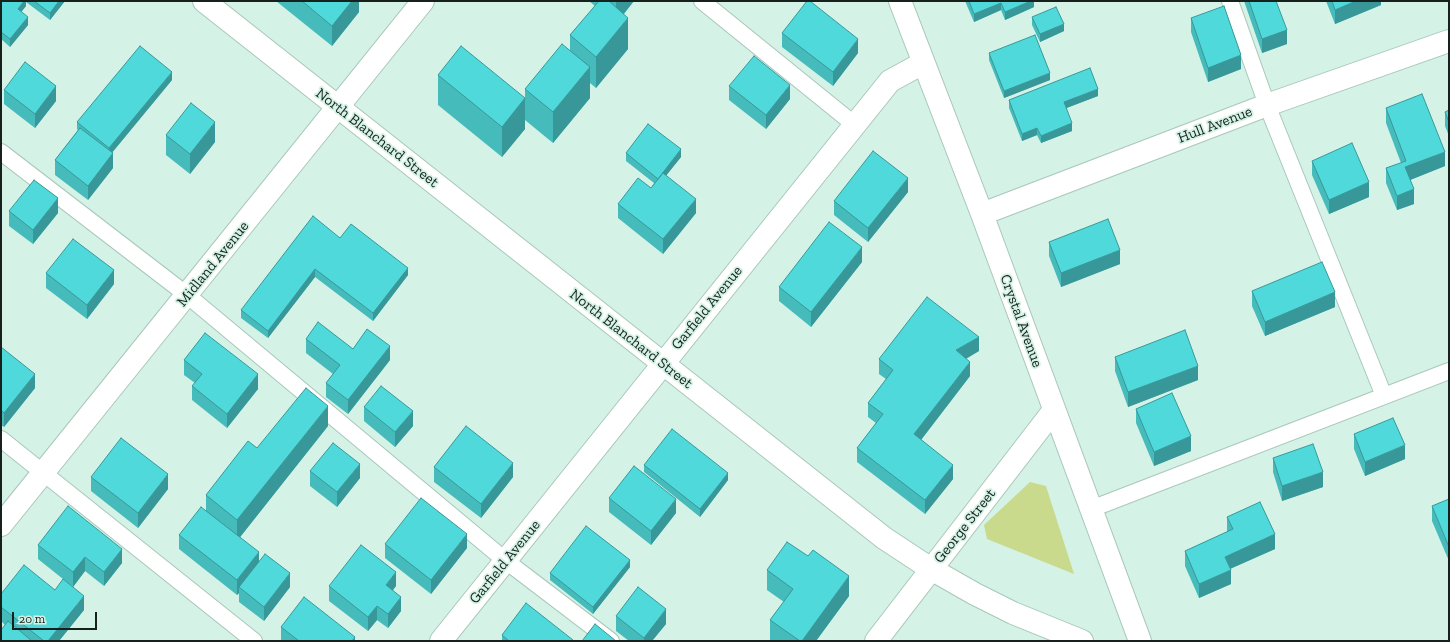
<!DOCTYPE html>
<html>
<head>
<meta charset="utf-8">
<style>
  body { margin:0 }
  #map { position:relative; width:1450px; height:642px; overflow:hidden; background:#d4f2e6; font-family:"Zilla Slab",serif }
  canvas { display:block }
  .frame { position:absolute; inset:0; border:2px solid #16211d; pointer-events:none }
  .scale { position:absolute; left:12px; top:612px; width:85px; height:18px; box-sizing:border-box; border:2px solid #16211d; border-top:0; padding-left:5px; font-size:12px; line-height:14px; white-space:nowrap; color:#16211d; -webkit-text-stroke:3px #d4f2e6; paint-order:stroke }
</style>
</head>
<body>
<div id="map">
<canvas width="1450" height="642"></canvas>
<div class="frame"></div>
<div class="scale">20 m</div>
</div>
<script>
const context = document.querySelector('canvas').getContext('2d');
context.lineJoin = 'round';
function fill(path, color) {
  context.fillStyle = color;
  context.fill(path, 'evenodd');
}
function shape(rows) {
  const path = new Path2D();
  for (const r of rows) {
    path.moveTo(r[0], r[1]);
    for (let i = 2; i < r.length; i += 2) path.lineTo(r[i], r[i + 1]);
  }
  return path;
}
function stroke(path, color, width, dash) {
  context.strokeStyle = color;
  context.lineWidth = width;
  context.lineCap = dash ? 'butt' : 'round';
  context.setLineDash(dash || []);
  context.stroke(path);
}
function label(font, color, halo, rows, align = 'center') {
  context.font = font + ' "Zilla Slab",serif';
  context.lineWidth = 3.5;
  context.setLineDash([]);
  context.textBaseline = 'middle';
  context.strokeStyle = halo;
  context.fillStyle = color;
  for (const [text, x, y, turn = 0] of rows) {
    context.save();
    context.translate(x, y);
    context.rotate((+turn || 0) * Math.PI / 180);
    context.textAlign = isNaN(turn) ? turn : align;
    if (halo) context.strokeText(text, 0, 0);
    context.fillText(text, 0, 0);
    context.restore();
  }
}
fill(shape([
  [1030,482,1046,486,1074,574,987,539,984,525]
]), '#c9da8d');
const lane = shape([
  [702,1,855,125],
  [1230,1,1267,105,1384,396],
  [1,152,187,295,506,561,611,641],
  [1,439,254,641],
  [1091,509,1449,371]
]);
const street = shape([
  [1,525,423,1],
  [441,641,890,81,923,63],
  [876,641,1054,410]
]);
const secondary = shape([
  [204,1,884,538,931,569,975,594,1013,613,1082,641],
  [900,1,982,214,1140,641],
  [982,214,1267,105,1449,41]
]);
stroke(lane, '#a9c7bb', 18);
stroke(street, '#a9c7bb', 24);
stroke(secondary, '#a9c7bb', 24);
stroke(lane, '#fff', 16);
stroke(street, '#fff', 22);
stroke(secondary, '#fff', 22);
fill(shape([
  [1,1,65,1,50,20,26,2,26,6,21,12,28,25,10,47,1,39],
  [276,1,359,1,359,12,332,46],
  [589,1,634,1,624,14,628,49,596,88,590,83,590,98,553,143,525,120,525,129,502,157,438,105,438,75,525,98,525,89,570,51,570,35,595,6],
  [965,1,1034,1,1034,7,1005,20,1001,10,974,22],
  [1244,1,1276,1,1287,44,1262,53],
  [1326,1,1381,1,1381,5,1335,24],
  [1032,17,1064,31,1040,42,1032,25],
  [1191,18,1241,69,1208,82,1191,32],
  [782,33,858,53,833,86,782,47],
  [989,53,1050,80,1004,98,989,60],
  [172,80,112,153,113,168,88,200,55,175,55,160,78,130,77,129,77,122],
  [729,86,790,99,766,129,729,100],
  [4,90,56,101,35,128,4,104],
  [1098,96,1066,108,1072,131,1041,143,1037,135,1022,141,1009,108,1009,100],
  [1386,108,1445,166,1410,180,1414,204,1397,210,1386,183,1386,168,1401,163,1386,123],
  [1449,110,1449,136,1445,126,1445,112],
  [166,135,215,142,190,174,166,155],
  [626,153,681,157,666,175,696,213,663,254,618,218,618,204,651,188,654,183,626,161],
  [1312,161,1369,197,1329,214,1312,175],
  [908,192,868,242,834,215,834,201],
  [9,211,58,213,33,244,9,226],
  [340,238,408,275,373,321,315,277,268,338,241,318,241,310],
  [1049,242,1120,264,1061,287,1049,256],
  [862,262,811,327,779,301,779,287],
  [46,273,114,284,87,319,46,288],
  [1252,291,1335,307,1265,336,1252,306],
  [306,339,353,349,390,360,348,414,326,397,326,383,333,374,306,353],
  [1,347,35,388,4,427,1,425],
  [979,351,966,358,970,376,921,440,953,479,925,514,857,462,857,448,876,423,868,417,868,403,886,379,879,374,879,359],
  [1115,357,1198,380,1128,407,1115,371],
  [184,360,258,389,227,428,192,400,192,386,195,383,184,375],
  [364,407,413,426,395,447,364,421],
  [1136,409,1191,451,1154,466,1136,423],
  [328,426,240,537,259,562,290,587,264,621,239,602,239,593,237,595,179,549,179,535,206,511,206,495],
  [1354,434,1405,459,1365,476,1354,449],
  [1273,458,1323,487,1282,501,1273,472],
  [644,465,728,480,700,517,644,472],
  [434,467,513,477,481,518,434,482],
  [310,471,360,478,337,507,310,486],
  [91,477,168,489,138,528,91,491],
  [609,498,676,513,651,545,609,512],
  [1449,499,1449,561,1432,521,1432,506],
  [1227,517,1275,549,1230,569,1231,584,1199,598,1185,566,1185,551,1227,532],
  [385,544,467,548,431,594,385,558],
  [38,545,122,563,104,586,85,571,73,587,38,559],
  [630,567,593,614,550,580,550,573],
  [767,570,849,596,816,641,772,641,770,640,770,620,784,602,767,590],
  [329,586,396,586,393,590,401,611,388,628,377,620,368,631,329,601],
  [55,590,84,610,59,641,1,641,5,625,1,621,1,594],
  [616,616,666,624,652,641,629,641,616,631],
  [281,627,355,641,281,641],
  [502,635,573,641,502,641]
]), '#45bbbb');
fill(shape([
  [24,1,26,1,26,6,18,16,18,9],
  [59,1,65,1,50,20,50,13],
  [352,1,359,1,359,12,332,46,332,26],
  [616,1,634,1,616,23],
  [1031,1,1034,1,1034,7,1005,20,1005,12],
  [1356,1,1381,1,1381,5,1335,24,1335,10],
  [1001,3,1001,10,974,22,974,14],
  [28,17,28,25,10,47,10,39],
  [628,18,628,49,596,88,596,57],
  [1064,24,1064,31,1040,42,1040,34],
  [1287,30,1287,44,1262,53,1262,39],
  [858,39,858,53,833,86,833,72],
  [1241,55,1241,69,1208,82,1208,68],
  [590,67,590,98,553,143,553,112],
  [172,72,172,80,109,156,109,148],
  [1050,73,1050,80,1004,98,1004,91],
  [790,85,790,99,766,129,766,115],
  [56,86,56,101,35,128,35,114],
  [1098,89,1098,96,1064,109,1064,102],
  [525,98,525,129,502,157,502,127],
  [215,122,215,142,190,174,190,154],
  [1072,123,1072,131,1041,143,1041,136],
  [1037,128,1037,135,1022,141,1022,134],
  [681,149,681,157,658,186,658,179],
  [1445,152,1445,166,1405,182,1405,167],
  [113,153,113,168,88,200,88,186],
  [908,178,908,192,868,242,868,228],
  [1369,182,1369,197,1329,214,1329,200],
  [1414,189,1414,204,1397,210,1397,196],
  [58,198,58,213,33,244,33,230],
  [696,199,696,213,663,254,663,239],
  [862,247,862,262,811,327,811,312],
  [1120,250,1120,264,1061,287,1061,273],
  [408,268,408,275,373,321,373,313],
  [315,269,315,277,268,338,268,331],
  [114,270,114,284,87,319,87,305],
  [1335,292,1335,307,1265,336,1265,322],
  [979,337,979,351,956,365,956,350],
  [390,346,390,360,348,414,348,400],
  [970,362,970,376,914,449,914,434],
  [1198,366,1198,380,1128,407,1128,392],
  [35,374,35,388,4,427,4,413],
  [258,374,258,389,227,428,227,414],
  [328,406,328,426,237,541,237,520],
  [413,411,413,426,395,447,395,432],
  [1191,436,1191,451,1154,466,1154,452],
  [1405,445,1405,459,1365,476,1365,462],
  [513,463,513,477,481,518,481,504],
  [360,464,360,478,337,507,337,492],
  [953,465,953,479,925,514,925,500],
  [1323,472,1323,487,1282,501,1282,486],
  [728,473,728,480,700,517,700,509],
  [168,474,168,489,138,528,138,513],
  [676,499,676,513,651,545,651,531],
  [467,534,467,548,431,594,431,580],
  [1275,534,1275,549,1225,571,1225,557],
  [122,549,122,563,104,586,104,572],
  [259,552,259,567,239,587,239,593,237,595,237,580],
  [85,557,85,571,73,587,73,572],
  [630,560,630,567,593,614,593,607],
  [1231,570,1231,584,1199,598,1199,584],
  [396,572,396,586,386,599,386,585],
  [290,573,290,587,264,621,264,607],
  [849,576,849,596,816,641,802,641],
  [84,596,84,610,59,641,48,641],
  [401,597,401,611,388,628,388,614],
  [377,606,377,620,368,631,368,617],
  [666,609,666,624,652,641,644,641,644,638],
  [355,637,355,641,352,641]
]), '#389899');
const building = shape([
  [1,1,24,1,18,9,28,17,10,39,1,32,1,1],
  [34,1,59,1,50,13,34,1],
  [302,1,352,1,332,26,302,1],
  [599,1,609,1,628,18,596,57,570,35,599,1],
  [807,1,810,1,858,39,833,72,782,33,807,1],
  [969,1,1031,1,1005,12,1001,3,974,14,969,1],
  [1249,1,1276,1,1287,30,1262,39,1249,1],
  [1332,1,1356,1,1335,10,1332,1],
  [1224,6,1241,55,1208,68,1191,18,1224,6],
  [1056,7,1064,24,1040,34,1032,17,1056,7],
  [1035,35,1050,73,1004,91,989,53,1035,35],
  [562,44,590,67,553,112,525,89,562,44],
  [140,46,172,72,109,148,77,122,140,46],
  [461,46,525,98,502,127,438,75,461,46],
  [754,56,790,85,766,115,729,86,754,56],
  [25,62,56,86,35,114,4,90,25,62],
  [1090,68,1098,89,1064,102,1072,123,1041,136,1037,128,1022,134,1009,100,1090,68],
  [1422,94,1445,152,1405,167,1414,189,1397,196,1386,168,1406,161,1386,108,1422,94],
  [191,103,215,122,190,154,166,135,191,103],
  [1449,110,1449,122,1445,112,1449,110],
  [648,124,681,149,658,179,626,153,648,124],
  [80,128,113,153,88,186,55,160,80,128],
  [1352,143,1369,182,1329,200,1312,161,1352,143],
  [873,151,908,178,868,228,834,201,873,151],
  [663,173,696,199,663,239,618,204,638,178,651,188,663,173],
  [34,180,58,198,33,230,9,211,34,180],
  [313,216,340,238,351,224,408,268,373,313,315,269,268,331,241,310,313,216],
  [1108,219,1120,250,1061,273,1049,242,1108,219],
  [829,222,862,247,811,312,779,287,829,222],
  [73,239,114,270,87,305,46,273,73,239],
  [1322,262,1335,292,1265,322,1252,291,1322,262],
  [927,297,979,337,956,350,970,362,914,434,953,465,925,500,857,448,883,414,868,403,893,370,879,359,927,297],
  [318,322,353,349,367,329,390,346,348,400,326,383,340,365,306,339,318,322],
  [1185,330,1198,366,1128,392,1115,357,1185,330],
  [205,333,258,374,227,414,192,386,202,374,184,360,205,333],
  [1,347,35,374,4,413,1,410,1,347],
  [381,386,413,411,395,432,364,407,381,386],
  [306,388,328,406,237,520,206,495,248,441,257,448,306,388],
  [1172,393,1191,436,1154,452,1136,409,1172,393],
  [1393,418,1405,445,1365,462,1354,434,1393,418],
  [466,426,513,463,481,504,434,467,466,426],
  [672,429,728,473,700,509,644,465,672,429],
  [121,438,168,474,138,513,91,477,121,438],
  [333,443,360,464,337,492,310,471,333,443],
  [1313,444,1323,472,1282,486,1273,458,1313,444],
  [634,466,676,499,651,531,609,498,634,466],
  [421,498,467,534,431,580,385,544,421,498],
  [1449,499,1449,547,1432,506,1449,499],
  [1260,502,1275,534,1225,557,1231,570,1199,584,1185,551,1233,529,1227,517,1260,502],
  [68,506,122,549,104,572,85,557,73,572,38,545,68,506],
  [201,507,259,552,237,580,179,535,201,507],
  [586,526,630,560,593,607,550,573,586,526],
  [787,542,808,556,813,550,849,576,802,641,800,641,770,620,793,589,767,570,787,542],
  [361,545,396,572,386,585,401,597,388,614,377,606,368,617,329,586,361,545],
  [265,554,290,573,264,607,239,587,265,554],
  [24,565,55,590,63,579,84,596,48,641,44,641,1,607,1,594,24,565],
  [638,587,666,609,644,638,616,616,638,587],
  [304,597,355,637,352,641,299,641,281,627,304,597],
  [526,603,573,640,572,641,509,641,502,635,526,603],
  [8,621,32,641,1,641,1,630,8,621],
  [595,624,616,641,582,641,595,624]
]);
fill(building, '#50d9da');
stroke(building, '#389899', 1);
label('15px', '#16211d', '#d4f2e6', [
  ["Hull Avenue",1215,125,-21],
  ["North Blanchard Street",377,138,38],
  ["Midland Avenue",213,264,-51],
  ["Garfield Avenue",707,308,-51],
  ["Crystal Avenue",1021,321,70],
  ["North Blanchard Street",631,339,38],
  ["George Street",965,526,-52],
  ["Garfield Avenue",505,562,-51]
]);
</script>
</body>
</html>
